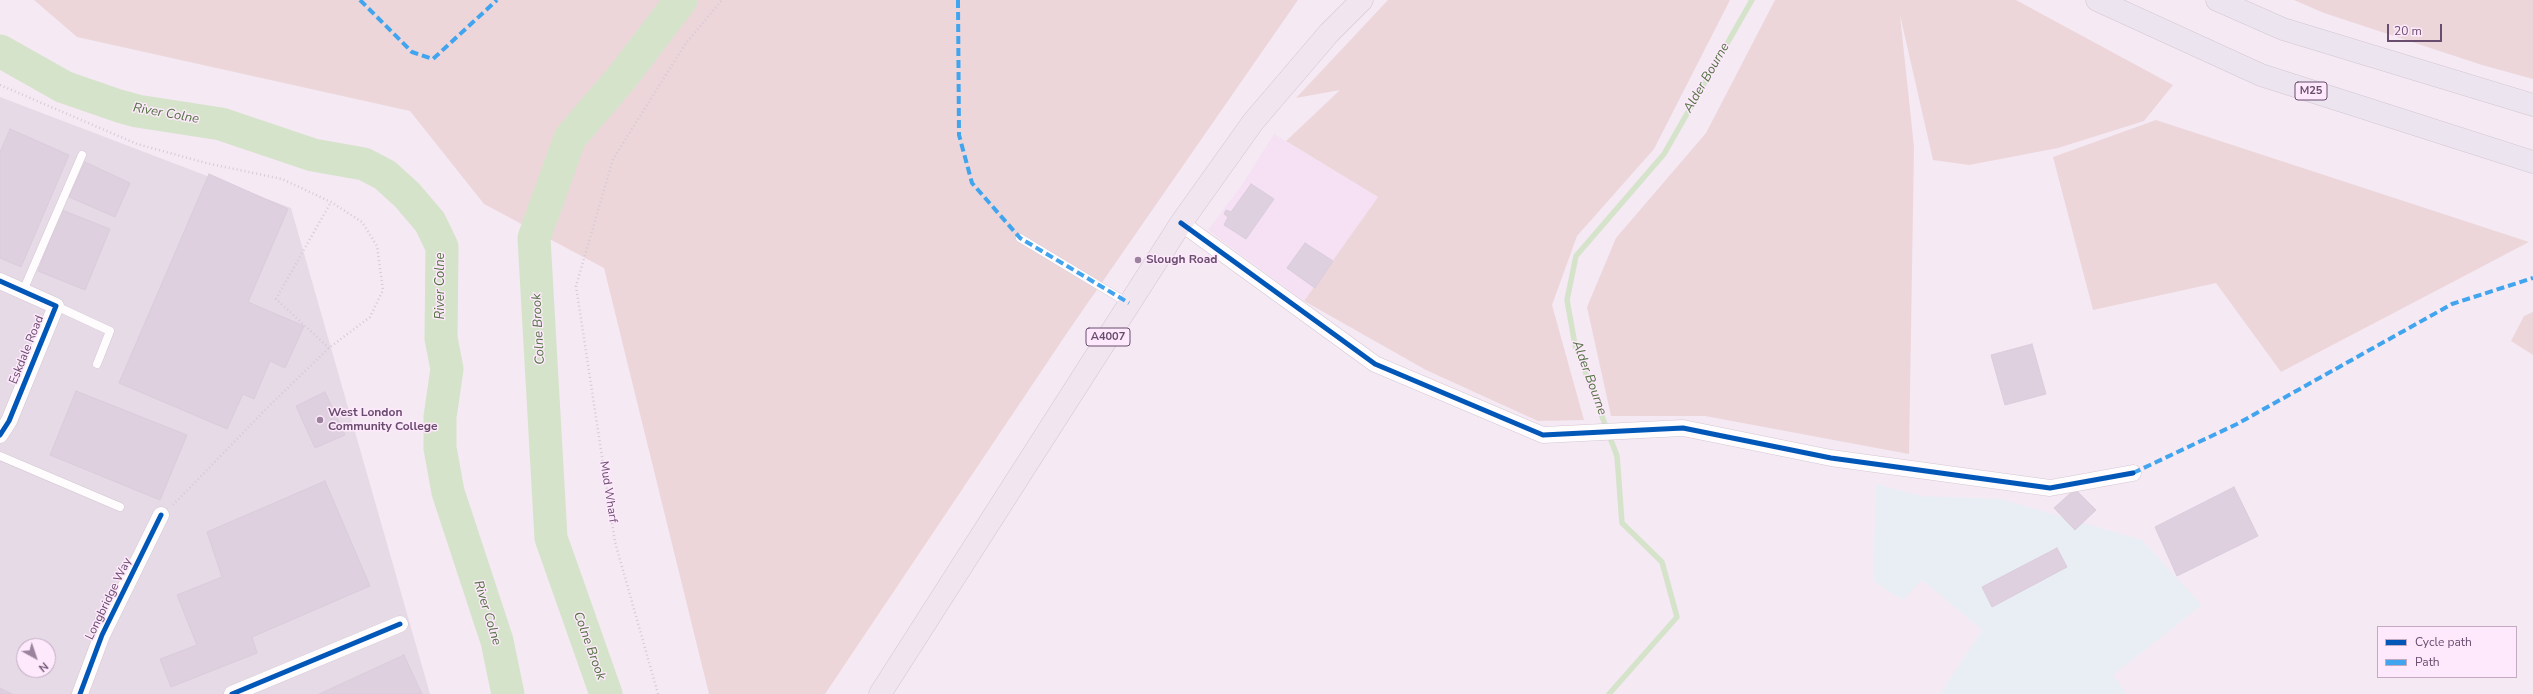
<!DOCTYPE html>
<html>
<head>
<meta charset="utf-8">
<style>
  body { margin:0 }
  #map { position:relative; width:2533px; height:694px; overflow:hidden; background:#f5e9f4; font-family:"Nunito Sans",sans-serif }
  canvas { display:block }
  .legend { position:absolute; left:2377px; top:626px; width:140px; height:52px; box-sizing:border-box; background:#fde9fb; border:1px solid #c2aac3; margin:0; padding:5px 7px; list-style:none; font-size:12px; color:#6a4c6f }
  .legend li { display:flex; align-items:center; gap:8px; height:20px }
  .legend b { width:20px; border:1px solid #c2aac3 }
  .north { position:absolute; left:16px; top:638px; width:40px; height:40px; box-sizing:border-box; background:#fde9fb; border:1px solid #c2aac3; border-radius:50%; rotate:140deg; font-size:11px; font-weight:700; line-height:16px; text-align:center; color:#6a4c6f }
  .north::after { content:''; display:block; margin:auto; width:14px; height:18px; background:#9b839e; clip-path:polygon(50% 0,100% 100%,50% 72%,0 100%) }
  .scale { position:absolute; left:2387px; top:24px; width:55px; height:18px; box-sizing:border-box; border:2px solid #6a4c6f; border-top:0; padding-left:5px; font-size:12px; line-height:14px; white-space:nowrap; color:#6a4c6f; -webkit-text-stroke:3px #fde9fb; paint-order:stroke }
</style>
</head>
<body>
<div id="map">
<canvas width="2533" height="694"></canvas>
<ul class="legend">
<li><b style="height:5px;background:#0057b8"></b>Cycle path</li>
<li><b style="height:5px;background:#41a4ee"></b>Path</li>
</ul>
<div class="north">N</div>
<div class="scale">20 m</div>
</div>
<script>
const context = document.querySelector('canvas').getContext('2d');
context.lineJoin = 'round';
function fill(path, color) {
  context.fillStyle = color;
  context.fill(path, 'evenodd');
}
function shape(rows) {
  const path = new Path2D();
  for (const r of rows) {
    path.moveTo(r[0], r[1]);
    for (let i = 2; i < r.length; i += 2) path.lineTo(r[i], r[i + 1]);
  }
  return path;
}
function stroke(path, color, width, dash) {
  context.strokeStyle = color;
  context.lineWidth = width;
  context.lineCap = dash ? 'butt' : 'round';
  context.setLineDash(dash || []);
  context.stroke(path);
}
function label(font, color, halo, rows, align = 'center') {
  context.font = font + ' "Nunito Sans",sans-serif';
  context.lineWidth = 3;
  context.setLineDash([]);
  context.textBaseline = 'middle';
  context.strokeStyle = halo;
  context.fillStyle = color;
  for (const [text, x, y, turn = 0] of rows) {
    context.save();
    context.translate(x, y);
    context.rotate((+turn || 0) * Math.PI / 180);
    context.textAlign = isNaN(turn) ? turn : align;
    if (halo) context.strokeText(text, 0, 0);
    context.fillText(text, 0, 0);
    context.restore();
  }
}
fill(shape([
  [1274,134,1378,197,1304,301,1208,230,1242,185]
]), '#f5e0f4');
fill(shape([
  [0,97,291,208,430,694,0,694],
  [24,646,48,646,48,670,24,670]
]), '#e6dae6');
fill(shape([
  [1876,484,1921,496,2001,499,2142,540,2202,605,2113,675,2126,694,1940,694,1982,630,1922,580,1903,600,1873,581]
]), '#e9eef5');
fill(shape([
  [34,0,1298,0,1069,330,825,694,709,694,604,268,484,204,410,111,77,37],
  [1388,0,1730,0,1654,149,1577,236,1552,305,1584,420,1538,421,1426,370,1304,301,1378,197,1286,141,1340,90,1296,98],
  [1775,0,2016,0,2173,85,2144,121,2058,148,1969,165,1933,160,1900,15,1914,147,1909,454,1705,416,1611,416,1587,307,1616,238,1706,133],
  [2294,0,2533,0,2533,79,2482,65,2324,13],
  [2156,120,2529,242,2281,372,2216,283,2093,310,2053,157],
  [2533,312,2533,355,2511,341,2524,316]
]), '#ecd6da');
stroke(shape([
  [1609,694,1677,617,1662,562,1622,523,1617,456,1575,345,1567,300,1576,256,1664,154,1752,0]
]), '#d6e3cb', 5.5);
stroke(shape([
  [0,51,64,87,119,106,137,111,221,124,313,155,364,164,385,175,407,195,430,222,442,247,441,338,447,369,440,417,440,448,448,492,497,641,508,694],
  [606,694,551,538,534,238,570,138,623,76,681,0]
]), '#d6e3cb', 33);
const building = shape([
  [10,129,69,155,21,267,0,258,0,152,10,129],
  [85,162,130,183,115,217,69,197,85,162],
  [209,174,288,209,248,302,304,326,285,368,270,361,254,399,243,394,227,429,119,383,209,174],
  [1251,184,1274,199,1246,239,1224,225,1228,217,1224,214,1226,210,1231,212,1251,184],
  [62,210,110,229,85,290,38,271,62,210],
  [1305,243,1333,261,1315,288,1287,268,1305,243],
  [2032,344,2046,394,2005,405,1991,355,2032,344],
  [76,391,187,435,160,500,50,455,76,391],
  [325,392,345,435,315,448,296,406,325,392],
  [325,481,370,586,252,637,257,653,171,687,160,659,197,645,177,595,222,577,207,532,325,481],
  [2234,487,2258,536,2177,576,2155,527,2234,487],
  [2075,489,2096,510,2075,530,2054,508,2075,489],
  [2057,548,2067,567,1992,607,1982,587,2057,548],
  [404,655,422,694,319,694,404,655],
  [0,688,12,694,0,694,0,688]
]);
fill(building, '#ded0de');
stroke(building, '#dbccdc', 1);
const service = shape([
  [1020,238,1128,303],
  [23,291,82,155],
  [56,306,110,331,97,364],
  [0,456,120,507]
]);
const minor = shape([
  [1181,223,1375,364,1543,435,1683,428,1831,458,2050,488,2133,473],
  [0,281,56,306,9,421,0,435],
  [80,694,102,635,161,515],
  [232,694,400,624]
]);
const primary = shape([
  [880,694,1181,223,1253,122,1329,33,1362,0]
]);
const motorway = shape([
  [2097,0,2261,75,2533,162],
  [2217,0,2283,29,2533,105]
]);
stroke(service, '#d3c7d3', 9);
stroke(minor, '#d3c7d3', 17);
stroke(primary, '#d2c6d3', 23);
stroke(motorway, '#d2c6d3', 23);
stroke(shape([
  [0,85,137,144,206,163,282,179,331,202,362,222,377,246,383,290,370,317,329,348,268,407,173,505],
  [329,348,276,299,331,202],
  [658,694,615,542,576,286,613,159,686,43,722,0]
]), '#d5cad6', 2.5, [1, 3]);
stroke(service, '#fefcfd', 8);
stroke(minor, '#fefcfd', 16);
stroke(primary, '#f1e5ef', 22);
stroke(motorway, '#ece4ef', 22);
stroke(shape([
  [360,0,412,52,433,59,497,0],
  [958,0,959,135,972,183,1020,238,1129,303],
  [2133,473,2237,424,2452,304,2533,278]
]), '#41a4ee', 4, [8, 4]);
stroke(shape([
  [1181,223,1375,364,1543,435,1683,428,1831,458,2050,488,2133,473],
  [0,281,56,306,9,421,0,435],
  [80,694,102,635,161,515],
  [232,694,400,624]
]), '#0057b8', 5);
for (const [x, y, r, color] of [
  [1138,260,4,"#9b839e"],
  [320,420,4,"#9b839e"]
]) {
  const dot = new Path2D();
  dot.arc(x, y, r, 0, 2 * Math.PI);
  context.fillStyle = color;
  context.fill(dot);
  stroke(dot, '#fde9fb', 1.5);
}
for (const [x, y, w] of [
  [2311,91,32],
  [1108,337,44]
]) {
  const box = new Path2D();
  box.roundRect(x - w / 2, y - 9, w, 18, 3);
  context.fillStyle = '#fde9fb';
  context.fill(box);
  stroke(box, '#6a4c6f', 1);
}
label('bold 11px', '#6a4c6f', null, [
  ["M25",2311,91],
  ["A4007",1108,337]
]);
label('bold 12px', '#6a4c6f', '#fde9fb', [
  ["Slough Road",1146,260],
  ["West London",328,413],
  ["Community College",328,427]
], 'left');
label('12px', '#6a4c6f', '#fde9fb', [
  ["Eskdale Road",27,350,-68],
  ["Mud Wharf",608,492,81],
  ["Longbridge Way",109,599,-64]
]);
label('italic 13px', '#537342', '#fde9fb', [
  ["Alder Bourne",1707,78,-60],
  ["River Colne",166,114,10],
  ["River Colne",441,286,-90],
  ["Colne Brook",539,329,-93],
  ["Alder Bourne",1589,378,70],
  ["River Colne",487,613,73],
  ["Colne Brook",589,646,70]
]);
</script>
</body>
</html>
